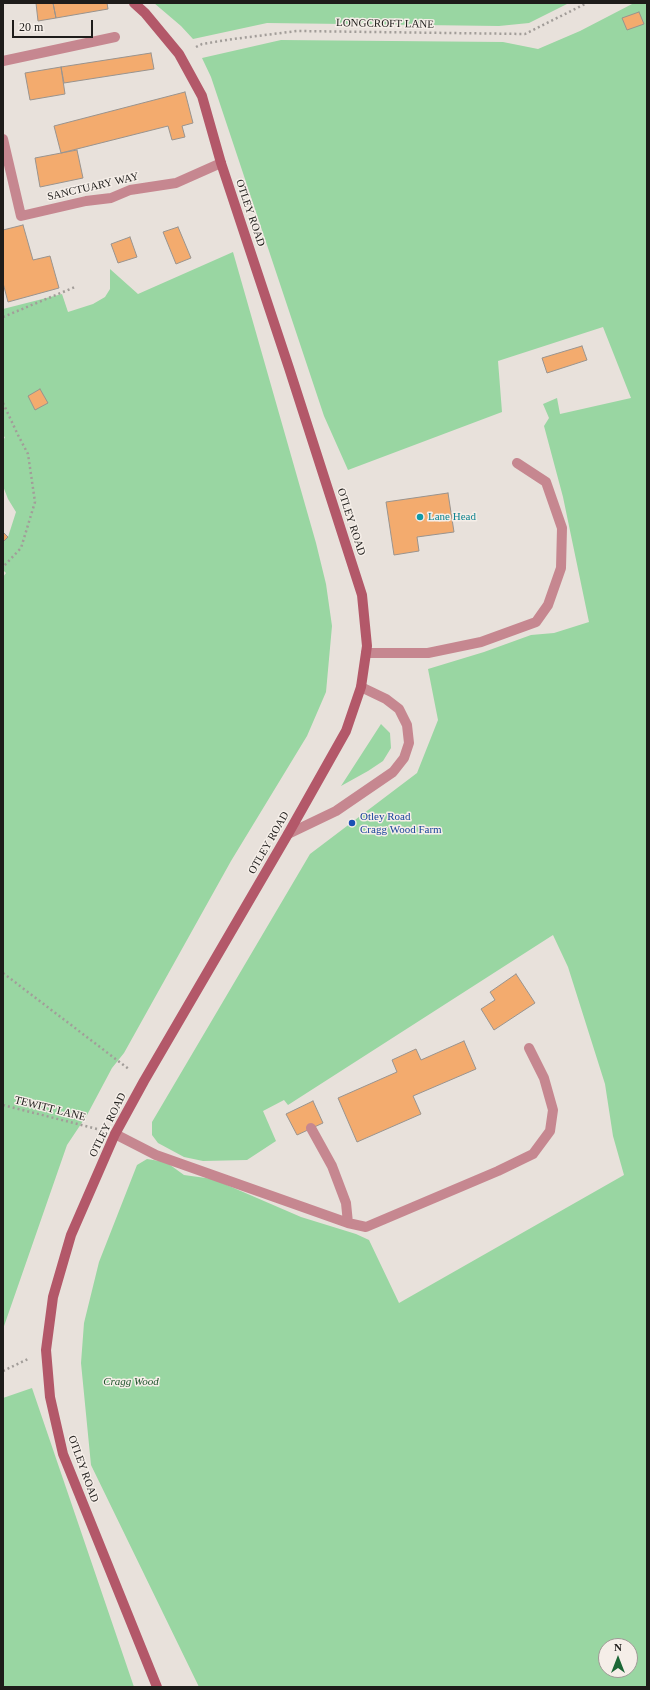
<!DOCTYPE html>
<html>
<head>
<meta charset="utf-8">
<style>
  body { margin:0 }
  #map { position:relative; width:650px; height:1690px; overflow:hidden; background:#e8e1db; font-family:"Times New Roman",serif }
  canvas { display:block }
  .frame { position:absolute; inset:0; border:4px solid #1e1c1a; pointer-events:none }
  .north { position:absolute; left:598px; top:1638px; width:40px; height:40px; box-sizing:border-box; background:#f5eee8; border:1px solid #9f9a96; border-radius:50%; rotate:0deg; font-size:11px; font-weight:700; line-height:16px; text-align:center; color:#1e1c1a }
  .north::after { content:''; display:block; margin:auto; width:14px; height:18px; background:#1c6736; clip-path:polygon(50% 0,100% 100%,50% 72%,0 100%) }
  .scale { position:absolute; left:12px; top:20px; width:81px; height:18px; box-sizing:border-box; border:2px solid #1e1c1a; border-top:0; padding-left:5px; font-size:12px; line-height:14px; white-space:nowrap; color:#1e1c1a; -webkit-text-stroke:3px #f5eee8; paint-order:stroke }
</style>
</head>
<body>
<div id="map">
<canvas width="650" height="1690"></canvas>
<div class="frame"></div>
<div class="north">N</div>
<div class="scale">20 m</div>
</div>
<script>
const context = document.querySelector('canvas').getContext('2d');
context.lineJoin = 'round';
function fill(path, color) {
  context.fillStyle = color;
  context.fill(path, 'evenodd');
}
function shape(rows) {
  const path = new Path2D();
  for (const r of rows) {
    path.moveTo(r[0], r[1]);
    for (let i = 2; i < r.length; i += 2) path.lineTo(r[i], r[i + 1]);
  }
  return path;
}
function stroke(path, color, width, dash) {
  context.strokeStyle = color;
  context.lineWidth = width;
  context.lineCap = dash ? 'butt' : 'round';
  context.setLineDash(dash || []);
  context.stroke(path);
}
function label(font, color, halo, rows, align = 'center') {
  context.font = font + ' "Times New Roman",serif';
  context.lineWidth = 3;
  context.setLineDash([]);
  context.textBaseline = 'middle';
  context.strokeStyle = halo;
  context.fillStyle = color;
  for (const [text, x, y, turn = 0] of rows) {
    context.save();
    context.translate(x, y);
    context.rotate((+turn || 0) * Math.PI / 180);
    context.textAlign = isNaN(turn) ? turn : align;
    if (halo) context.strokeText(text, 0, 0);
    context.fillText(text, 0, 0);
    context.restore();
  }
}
fill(shape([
  [154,3,569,3,529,23,499,26,267,23,193,39,181,26],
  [634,3,647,3,647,1687,199,1687,91,1465,81,1363,84,1323,99,1262,137,1165,147,1159,166,1162,184,1175,213,1179,301,1217,356,1234,369,1240,399,1303,624,1175,613,1136,605,1084,568,967,553,935,288,1105,284,1100,263,1111,276,1141,247,1160,203,1161,184,1157,158,1143,152,1135,152,1122,310,854,417,773,438,720,428,669,484,652,531,635,554,633,589,622,563,497,544,426,549,418,543,404,557,398,560,414,631,398,603,327,498,361,502,412,348,470,324,416,211,77,202,58,281,40,503,42,538,49,580,31],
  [606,1646,630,1646,630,1670,606,1670],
  [233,252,316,543,326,584,332,626,326,692,307,736,231,861,124,1053,112,1068,87,1115,67,1145,3,1329,3,577,6,573,3,570,3,542,8,537,16,512,8,499,3,486,3,439,5,438,3,434,3,309,62,294,68,312,93,304,105,297,110,289,110,269,138,294],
  [381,724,390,733,391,748,383,761,368,771,341,786],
  [32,1388,134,1687,3,1687,3,1398]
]), '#99d6a2');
const building = shape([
  [36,3,53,3,56,18,38,21,36,3],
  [53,3,107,3,108,9,56,18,53,3],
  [639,12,644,24,627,30,622,18,639,12],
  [151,53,154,69,64,83,61,67,151,53],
  [61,67,65,94,30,100,25,73,61,67],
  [185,92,193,123,182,126,185,137,172,140,168,126,61,153,54,126,185,92],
  [77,150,83,178,40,187,35,158,77,150],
  [23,225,33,260,50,256,59,288,8,302,3,283,3,230,23,225],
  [178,227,191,258,176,264,163,232,178,227],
  [130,237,137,257,118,263,111,244,130,237],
  [582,346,587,360,547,373,542,358,582,346],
  [40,389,48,403,35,410,28,396,40,389],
  [448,493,454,532,417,537,419,551,394,555,386,502,448,493],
  [3,532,8,537,3,542,3,532],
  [516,974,535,1003,494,1030,481,1009,495,1000,490,992,516,974],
  [464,1041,476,1069,413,1096,421,1114,357,1142,338,1098,397,1072,392,1060,416,1049,421,1060,464,1041],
  [313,1101,323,1123,297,1135,286,1114,313,1101]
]);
fill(building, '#f3ab6e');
stroke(building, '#99938e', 1);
stroke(shape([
  [196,47,202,44,233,39,297,31,525,34,587,3],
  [3,317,75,287],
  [3,403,18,435,28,454,35,502,21,548,3,567],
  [3,973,130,1070],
  [3,1105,97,1129],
  [3,1371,28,1359]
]), '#a29d99', 2.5, [2, 3]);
stroke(shape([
  [3,61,115,37],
  [366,653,428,653,481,642,536,622,548,605,561,568,562,528,546,482,517,463],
  [288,834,336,811,393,772,404,758,409,743,407,725,399,709,386,699,361,687],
  [311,1128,332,1166,346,1203,348,1223],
  [115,1134,156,1155,348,1223,366,1227,498,1171,533,1154,550,1131,553,1110,544,1078,529,1048]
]), '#c68790', 10);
stroke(shape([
  [3,139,21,216,86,201,111,198,130,190,176,183,221,163]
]), '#c68790', 10);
stroke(shape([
  [134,3,145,13,179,54,202,96,221,163,289,368,362,595,367,646,361,687,346,731,288,834,144,1081,115,1134,71,1235,53,1297,46,1350,50,1397,63,1454,157,1687]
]), '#b35869', 10);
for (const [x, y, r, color] of [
  [420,517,4,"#0f9aa8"],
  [352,823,4,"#1a4fb4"]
]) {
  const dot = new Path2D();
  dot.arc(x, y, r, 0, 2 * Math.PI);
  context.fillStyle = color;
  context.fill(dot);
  stroke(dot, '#f5eee8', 1.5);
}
label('11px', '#1e1c1a', '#f5eee8', [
  ["LONGCROFT LANE",385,24,1],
  ["SANCTUARY WAY",93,187,-13],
  ["OTLEY ROAD",250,213,71],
  ["OTLEY ROAD",351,522,72],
  ["OTLEY ROAD",269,843,-60],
  ["TEWITT LANE",50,1109,14],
  ["OTLEY ROAD",108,1125,-64],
  ["OTLEY ROAD",83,1469,70]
]);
label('11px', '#0d838f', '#f5eee8', [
  ["Lane Head",428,517]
], 'left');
label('11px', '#164399', '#f5eee8', [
  ["Otley Road",360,817],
  ["Cragg Wood Farm",360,830]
], 'left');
label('italic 11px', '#1d522a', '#f5eee8', [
  ["Cragg Wood",131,1382]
]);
</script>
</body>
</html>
